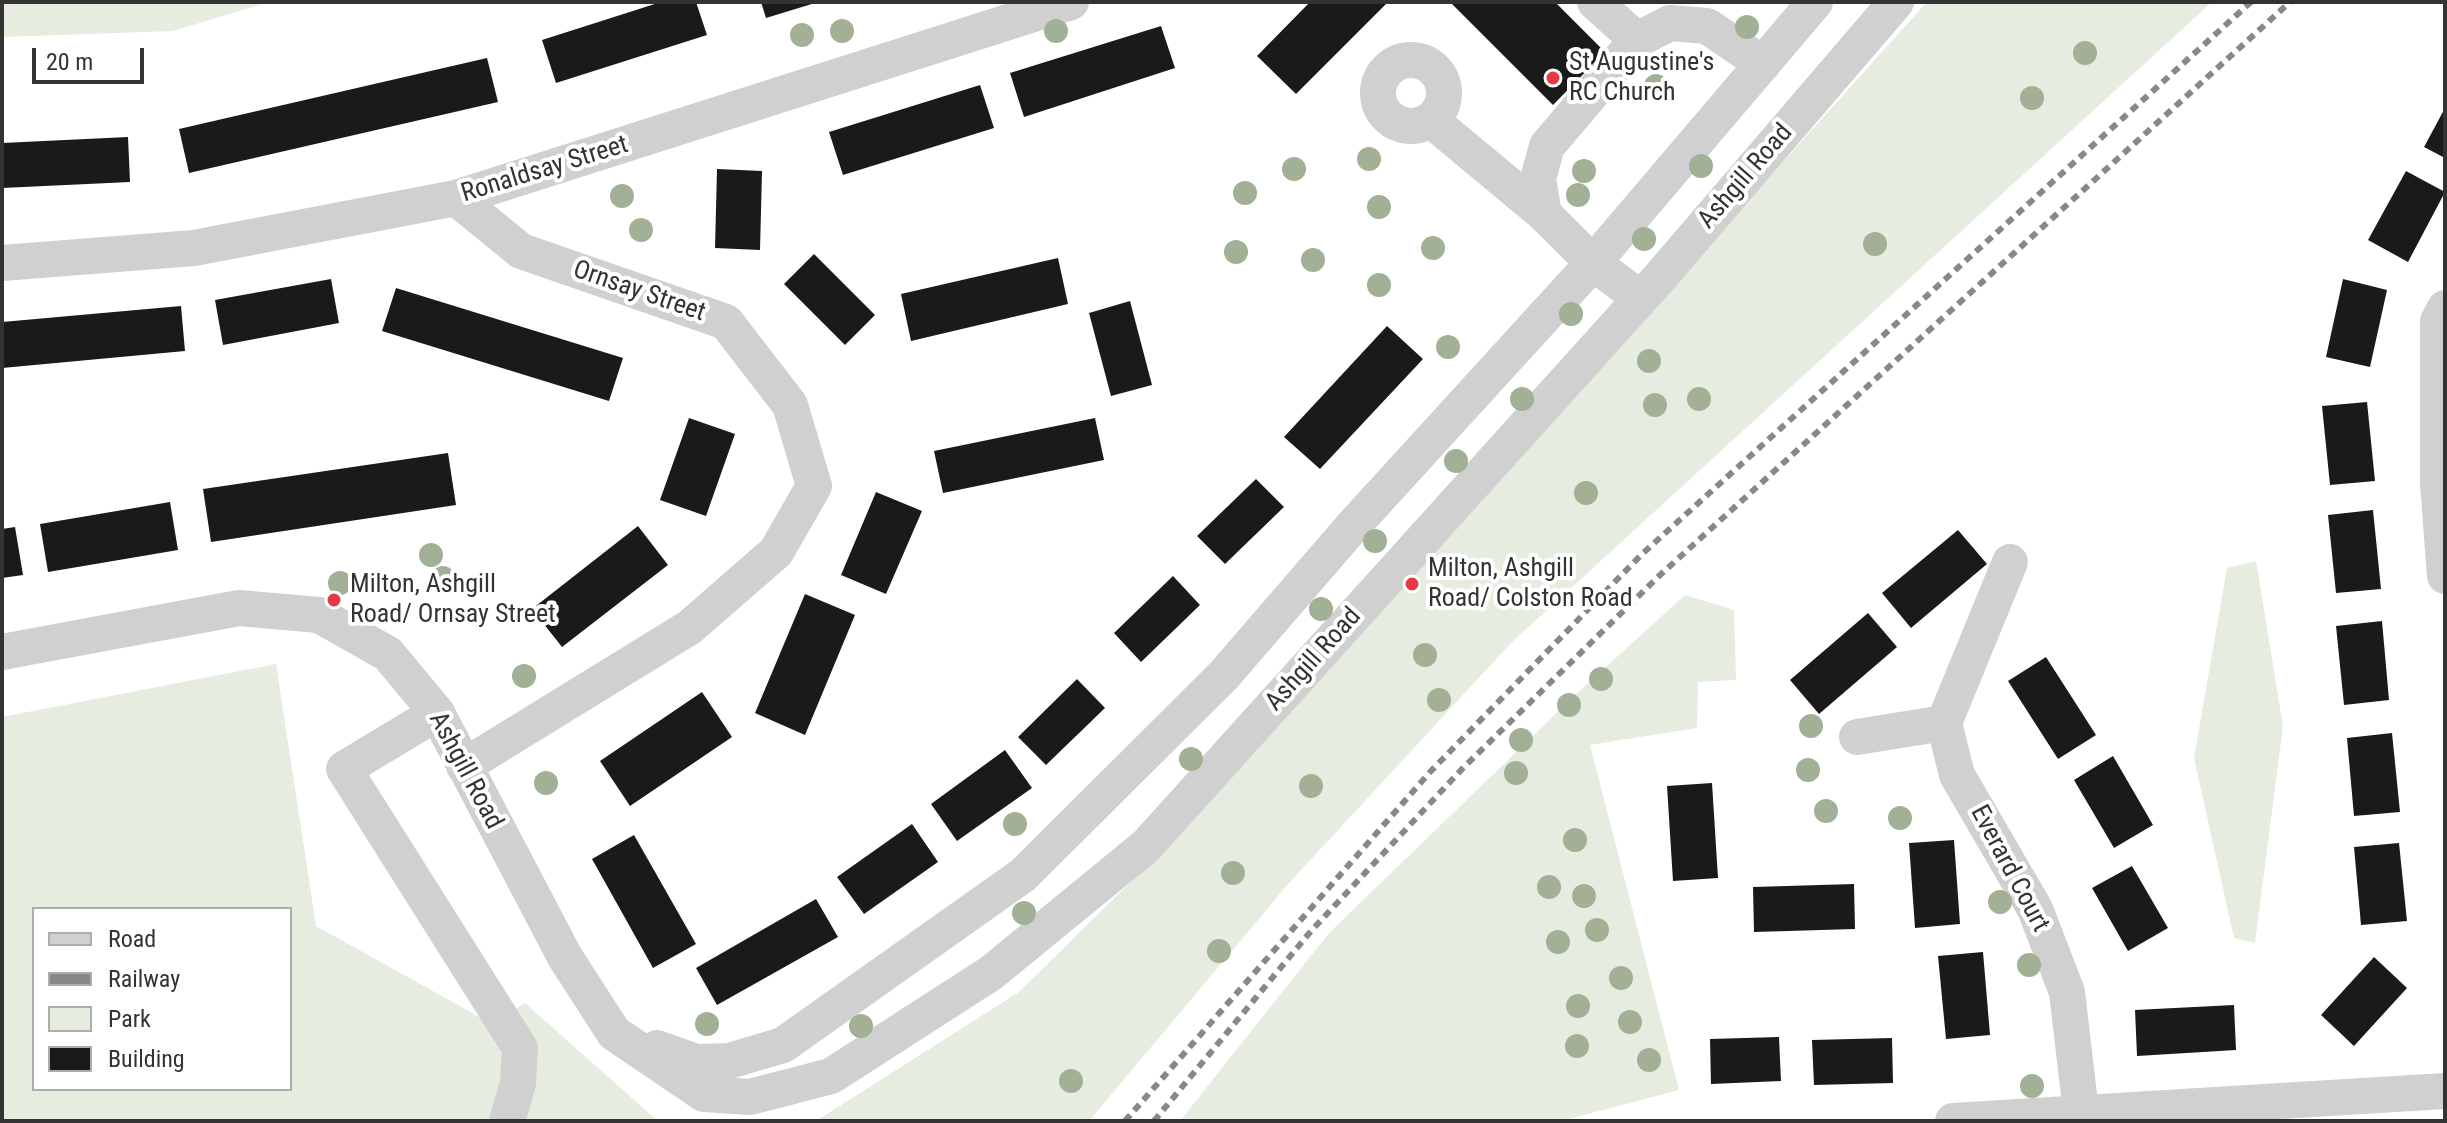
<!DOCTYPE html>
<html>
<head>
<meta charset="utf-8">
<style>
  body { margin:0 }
  #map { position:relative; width:2447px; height:1123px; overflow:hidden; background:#fff; font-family:"Roboto Condensed",sans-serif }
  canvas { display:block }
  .frame { position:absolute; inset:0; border:4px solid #333; pointer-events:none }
  .legend { position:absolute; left:32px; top:907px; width:260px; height:184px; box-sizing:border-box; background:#fff; border:2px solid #adadad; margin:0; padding:10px 14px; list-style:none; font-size:24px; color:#333 }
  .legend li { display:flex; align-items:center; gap:16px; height:40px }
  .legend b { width:40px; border:2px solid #adadad }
  .scale { position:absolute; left:32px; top:48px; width:112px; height:36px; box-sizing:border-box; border:4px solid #333; border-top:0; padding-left:10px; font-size:24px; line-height:28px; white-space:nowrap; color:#333; -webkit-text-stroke:6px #fff; paint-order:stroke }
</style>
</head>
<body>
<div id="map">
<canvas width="2447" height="1123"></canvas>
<div class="frame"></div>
<ul class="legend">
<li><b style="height:10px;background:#d0d0d0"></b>Road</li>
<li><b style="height:10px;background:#888"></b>Railway</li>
<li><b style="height:22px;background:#e6ecdf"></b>Park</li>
<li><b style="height:22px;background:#1a1a1a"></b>Building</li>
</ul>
<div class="scale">20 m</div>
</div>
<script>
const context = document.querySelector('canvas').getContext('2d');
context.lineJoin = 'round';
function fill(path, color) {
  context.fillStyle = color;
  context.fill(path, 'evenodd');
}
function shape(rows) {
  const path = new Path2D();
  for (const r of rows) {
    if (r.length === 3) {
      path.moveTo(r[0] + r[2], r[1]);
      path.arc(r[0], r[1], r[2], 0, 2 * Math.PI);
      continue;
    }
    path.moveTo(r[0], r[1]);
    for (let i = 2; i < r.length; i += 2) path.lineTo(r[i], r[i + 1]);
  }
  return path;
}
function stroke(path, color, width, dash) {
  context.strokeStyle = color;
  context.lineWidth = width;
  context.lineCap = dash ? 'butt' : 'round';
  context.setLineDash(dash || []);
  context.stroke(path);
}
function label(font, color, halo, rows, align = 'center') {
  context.font = font + ' "Roboto Condensed",sans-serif';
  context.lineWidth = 8;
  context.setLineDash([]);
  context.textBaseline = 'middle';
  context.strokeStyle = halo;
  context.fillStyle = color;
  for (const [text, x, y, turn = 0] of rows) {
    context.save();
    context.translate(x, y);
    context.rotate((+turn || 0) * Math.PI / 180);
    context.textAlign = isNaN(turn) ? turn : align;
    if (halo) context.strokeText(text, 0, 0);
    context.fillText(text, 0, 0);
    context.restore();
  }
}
fill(shape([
  [2,2,269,2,173,31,2,37],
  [1927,2,2212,2,1512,642,1289,883,1089,1121,816,1121,1019,992,1168,845],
  [2256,561,2283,726,2255,943,2234,938,2194,758,2227,568],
  [1685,595,1734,610,1736,680,1698,682,1697,728,1590,745,1679,1090,1561,1121,1180,1121,1329,933,1574,696],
  [276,664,316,926,492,1024,525,1003,658,1121,2,1121,2,717],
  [34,909,290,909,290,1089,34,1089]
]), '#e6ecdf');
fill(shape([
  [661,2,696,2,707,35,556,83,542,40],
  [761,2,815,2,815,3,766,18],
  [1310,2,1388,2,1296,94,1257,56],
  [1450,2,1555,2,1605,52,1553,105],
  [1161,26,1175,68,1024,117,1010,73],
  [487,58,498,102,189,173,179,129],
  [980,85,994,128,843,175,829,132],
  [2445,108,2445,158,2424,147],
  [128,137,130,182,2,188,2,143],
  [717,169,762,171,760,250,715,248],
  [2406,171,2445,192,2408,262,2368,240],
  [814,254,875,315,845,345,784,284],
  [1058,258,1068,304,911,341,901,294],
  [331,279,339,323,223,345,215,300],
  [2343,279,2387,290,2370,367,2326,357],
  [396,288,623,358,609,401,382,331],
  [1130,301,1152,385,1111,396,1089,313],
  [181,306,185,351,2,368,2,322],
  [1387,326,1423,359,1320,469,1284,437],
  [2367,402,2375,481,2330,485,2322,406],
  [689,418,735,434,706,516,660,500],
  [1095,418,1104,460,943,493,934,451],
  [448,453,456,505,211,542,203,489],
  [1256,479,1284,507,1225,564,1197,536],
  [876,492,922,511,886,594,841,575],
  [170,502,178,550,48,572,40,524],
  [2373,510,2381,589,2336,593,2328,515],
  [638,526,668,565,562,647,532,609],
  [15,527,23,575,2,578,2,529],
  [1958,530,1987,564,1911,628,1882,593],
  [1173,576,1200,605,1141,662,1114,633],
  [805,594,855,615,805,735,755,713],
  [1868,613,1897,647,1819,714,1790,680],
  [2382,621,2389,700,2344,705,2336,626],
  [2046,657,2096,735,2058,759,2008,681],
  [1077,679,1105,708,1046,765,1018,737],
  [702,692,732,737,630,806,600,761],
  [2392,733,2400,812,2354,816,2347,738],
  [1005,750,1032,788,957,841,931,804],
  [2113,756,2153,825,2114,848,2074,780],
  [1712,783,1718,878,1673,881,1667,786],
  [912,824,938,862,864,914,837,877],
  [634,835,696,944,653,968,592,859],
  [1954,840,1960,924,1915,928,1909,843],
  [2399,843,2407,921,2361,925,2354,847],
  [2132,866,2168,928,2128,951,2092,888],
  [1854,884,1855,929,1754,932,1753,887],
  [816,899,838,937,717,1005,696,968],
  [1983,952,1990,1035,1946,1039,1938,956],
  [2374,957,2407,988,2354,1046,2321,1015],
  [2234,1005,2236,1050,2137,1056,2135,1010],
  [1779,1037,1781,1081,1711,1084,1710,1039],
  [1892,1038,1893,1083,1814,1085,1812,1040]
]), '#1a1a1a');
stroke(shape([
  [1595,2,1637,40],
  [1411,93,33],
  [1431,120,1544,214],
  [456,198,521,251,726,322,790,405,814,486,776,552,690,627,464,766],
  [2,263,194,248,456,198,1071,2],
  [1640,298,1593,263,1544,214,1538,179,1547,146,1637,40,1670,23,1707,26,1763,64],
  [2445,308,2438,321,2438,483,2445,576],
  [2010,562,1944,723,1957,775,2035,909,2067,992,2081,1112],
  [2,652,239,608,319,615,388,654,437,713,565,957,614,1033,704,1094,750,1097,831,1076,991,973,1146,846,1661,276,1896,2],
  [437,713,344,769,520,1048,518,1083,507,1121],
  [1857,737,1944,723],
  [657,1048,696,1062,729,1061,783,1045,1023,875,1224,675,1351,528,1593,263,1815,2],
  [1953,1121,2445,1091]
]), '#d0d0d0', 36);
stroke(shape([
  [1125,1121,1430,772,1641,555,2251,2],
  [1154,1121,1311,931,1462,769,1659,576,2290,2]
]), '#888', 6, [8, 6]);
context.fillStyle = '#a2b095';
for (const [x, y] of [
  [1747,27],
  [842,31],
  [1056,31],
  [802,35],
  [2085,53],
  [1656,86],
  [2032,98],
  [1369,159],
  [1701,166],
  [1294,169],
  [1584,171],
  [1245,193],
  [1578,195],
  [622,196],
  [1379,207],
  [641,230],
  [1644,239],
  [1875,244],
  [1433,248],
  [1236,252],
  [1313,260],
  [1379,285],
  [1571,314],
  [1448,347],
  [1649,361],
  [1522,399],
  [1699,399],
  [1655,405],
  [1456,461],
  [1586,493],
  [1375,541],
  [431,555],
  [443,578],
  [340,583],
  [1321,609],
  [1425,655],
  [524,676],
  [1601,679],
  [1439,700],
  [1569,705],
  [1811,726],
  [1521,740],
  [1191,759],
  [1808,770],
  [1516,773],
  [546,783],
  [1311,786],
  [1826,811],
  [1900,818],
  [1015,824],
  [1575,840],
  [1233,873],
  [1549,887],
  [1584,896],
  [2000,902],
  [1024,913],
  [1597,930],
  [1558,942],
  [1219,951],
  [2029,965],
  [1621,978],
  [1578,1006],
  [1630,1022],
  [707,1024],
  [861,1026],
  [1577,1046],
  [1649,1060],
  [1071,1081],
  [2032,1086]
]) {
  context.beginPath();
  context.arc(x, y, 12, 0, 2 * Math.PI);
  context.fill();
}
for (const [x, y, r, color] of [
  [1553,78,8,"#e63946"],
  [1412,584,8,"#e63946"],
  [334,600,8,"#e63946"]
]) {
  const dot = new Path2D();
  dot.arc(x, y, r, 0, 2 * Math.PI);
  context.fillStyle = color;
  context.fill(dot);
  stroke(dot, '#fff', 3);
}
label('26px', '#333', '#fff', [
  ["St Augustine's",1569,63],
  ["RC Church",1569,93],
  ["Milton, Ashgill",1428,569],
  ["Road/ Colston Road",1428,599],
  ["Milton, Ashgill",350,585],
  ["Road/ Ornsay Street",350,615]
], 'left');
label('26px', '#333', '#fff', [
  ["Ronaldsay Street",545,170,-17],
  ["Ashgill Road",1746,177,-49],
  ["Ornsay Street",639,292,19],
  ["Ashgill Road",1314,660,-48],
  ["Ashgill Road",465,771,62],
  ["Everard Court",2009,869,62]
]);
</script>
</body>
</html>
